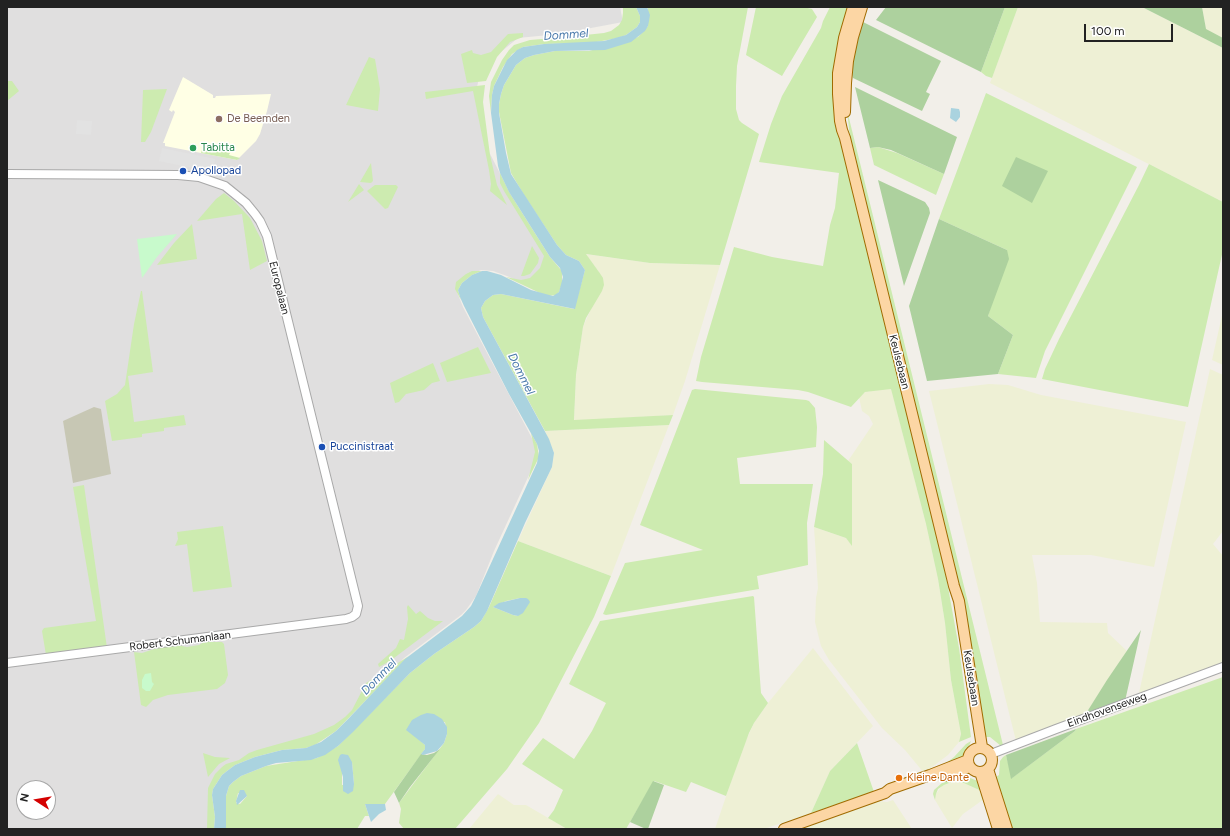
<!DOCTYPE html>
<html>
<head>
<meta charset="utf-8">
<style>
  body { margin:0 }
  #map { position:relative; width:1230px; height:836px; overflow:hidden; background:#f2efe9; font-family:Figtree,sans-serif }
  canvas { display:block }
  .frame { position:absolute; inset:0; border:8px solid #222; pointer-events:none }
  .north { position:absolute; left:16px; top:780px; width:40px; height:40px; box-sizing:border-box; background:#fff; border:1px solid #a7a7a7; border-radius:50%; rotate:282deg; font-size:11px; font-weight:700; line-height:16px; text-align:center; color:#222 }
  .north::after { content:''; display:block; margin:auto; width:14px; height:18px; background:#d40000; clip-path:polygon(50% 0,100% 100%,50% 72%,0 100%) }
  .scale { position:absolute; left:1084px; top:24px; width:89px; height:18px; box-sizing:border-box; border:2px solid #222; border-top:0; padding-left:5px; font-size:12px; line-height:14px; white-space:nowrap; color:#222; -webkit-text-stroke:3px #fff; paint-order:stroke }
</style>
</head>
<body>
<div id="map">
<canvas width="1230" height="836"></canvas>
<div class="frame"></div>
<div class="north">N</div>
<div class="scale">100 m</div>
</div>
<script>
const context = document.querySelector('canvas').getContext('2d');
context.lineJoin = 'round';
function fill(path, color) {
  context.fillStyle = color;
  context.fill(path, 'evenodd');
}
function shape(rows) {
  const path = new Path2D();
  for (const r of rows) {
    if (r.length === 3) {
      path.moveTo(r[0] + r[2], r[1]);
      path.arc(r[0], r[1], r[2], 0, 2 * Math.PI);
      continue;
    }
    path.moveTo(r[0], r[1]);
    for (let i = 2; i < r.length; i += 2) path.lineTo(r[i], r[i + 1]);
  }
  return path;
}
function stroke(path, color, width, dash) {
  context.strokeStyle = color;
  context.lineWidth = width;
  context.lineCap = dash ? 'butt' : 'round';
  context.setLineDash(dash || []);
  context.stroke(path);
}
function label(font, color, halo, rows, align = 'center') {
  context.font = font + ' Figtree,sans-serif';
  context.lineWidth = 3;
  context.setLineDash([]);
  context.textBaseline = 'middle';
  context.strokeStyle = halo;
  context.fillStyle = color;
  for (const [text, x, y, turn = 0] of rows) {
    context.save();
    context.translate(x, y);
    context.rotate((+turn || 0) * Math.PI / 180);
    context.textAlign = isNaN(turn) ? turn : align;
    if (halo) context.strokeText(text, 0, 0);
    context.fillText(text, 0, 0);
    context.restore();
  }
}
fill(shape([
  [7,7,620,7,623,22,559,34,518,38,481,68,476,92,485,144,512,197,549,258,530,287,507,276,493,271,481,270,477,272,461,282,457,292,463,307,485,349,535,444,535,462,494,551,476,596,466,610,461,615,404,658,335,730,282,749,254,756,226,769,216,781,211,795,213,829,7,829],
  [24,788,48,788,48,812,24,812]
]), '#e0dfdf');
fill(shape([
  [183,77,213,95,213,98,215,98,216,96,271,94,267,111,260,134,256,141,237,160,165,146,165,143,163,143,175,112,173,110,172,112,169,110]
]), '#ffffe5');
fill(shape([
  [94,407,101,409,111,474,73,483,63,421]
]), '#c7c7b4');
fill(shape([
  [1018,7,1142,7,1223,48,1223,202,990,83],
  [1202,7,1223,7,1223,38,1206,30],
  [585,254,650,263,720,265,685,381,673,415,574,421,576,375,581,340,583,327,591,309,599,272],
  [1223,311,1223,365,1212,360],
  [1210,369,1223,375,1223,531,1213,544,1223,556,1223,664,1139,693],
  [989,384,1008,385,1041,395,1186,422,1154,567,1091,555,1032,555,1037,583,1040,622,1107,623,1108,633,1127,651,1085,715,1016,741,929,391],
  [891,388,926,524,938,579,945,623,951,680,961,734,959,742,948,755,924,773,905,750,882,728,829,660,821,646,815,622,816,598,818,588,814,527,846,538,852,545,852,464,848,461,873,424,869,416,862,411,859,397,865,392],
  [669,425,611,576,518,541,552,467,554,453,545,431],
  [813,648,873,726,830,771,811,813,764,829,715,829,742,749,754,723,768,703],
  [957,780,986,793,987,797,963,814,952,828,935,800,936,794,942,786],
  [498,794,514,805,526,805,567,829,469,829],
  [893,800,912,829,802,829,878,801,887,802]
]), '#eef0d5');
fill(shape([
  [623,7,636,7,640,16,640,22,637,27,626,35,618,38,591,43,544,44,523,47,512,54,503,67,494,86,492,95,491,113,489,96,491,82,502,60,509,50,514,45,530,40,566,37,604,33,611,31,619,25,622,20,623,13],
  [647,7,748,7,737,66,736,86,736,109,739,120,742,123,759,134,720,265,650,263,586,254,599,272,603,278,604,285,602,291,586,318,583,327,576,375,574,420,673,415,669,425,545,431,483,317,481,308,485,301,493,295,501,294,574,309,585,270,579,261,566,255,557,245,524,195,511,173,499,112,499,104,501,94,504,85,516,65,525,58,534,55,555,51,589,51,638,37,648,26,648,9],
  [756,7,803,7,812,9,817,17,782,76,746,55],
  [830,7,851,7,836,72,868,250,877,290,946,576,959,648,971,737,959,742,961,734,951,680,945,623,938,579,926,524,891,389,865,392,851,407,808,392,798,390,702,382,696,381,701,357,734,247,772,257,823,266,830,225,835,208,839,173,759,162,771,124,782,96,821,28,823,21],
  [1005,7,1018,7,992,78,986,76,981,72],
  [523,33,523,37,510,42,497,57,486,81,467,83,461,54,472,50,473,53,481,55,491,52,508,34],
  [369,57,375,59,380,89,378,111,346,105],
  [7,81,12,81,19,91,7,101],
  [485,85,483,102,490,155,497,185,507,205,490,191,491,184,489,170,473,91,426,99,425,92],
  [167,89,151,132,145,142,141,142,143,90],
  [986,93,1137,167,1045,351,1036,378,998,374,1013,335,988,316,1007,250,939,219],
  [847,110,1003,745,1001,746,990,737,983,737,964,623,850,138],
  [204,144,217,147,216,150,230,153,229,155,240,158,237,160,201,153],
  [878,147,897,153,944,174,936,195,874,165,870,148],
  [371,163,373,181,371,183,360,182],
  [1149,164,1223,202,1223,250,1188,407,1042,379,1045,369,1059,339,1139,185],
  [500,173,509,192,538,238,550,257,562,271,562,284,559,292,556,295,548,296,542,294,506,277,521,280,530,278,540,268,544,256,504,191,500,183],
  [359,184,364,190,348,202],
  [375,185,396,185,398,187,388,208,385,209,367,191],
  [224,193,234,201,250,218,262,241,267,261,250,270,242,214,197,221,216,199],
  [192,224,197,259,157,265,174,243],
  [532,246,539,258,538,263,530,274,524,276,521,276],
  [472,271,482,271,472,275,462,283,458,290,461,300,455,289,456,282,466,274],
  [141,291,142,291,153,372,128,376,134,422,184,415,186,425,164,428,164,431,142,434,142,437,112,441,105,401,117,394,125,385,134,324],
  [478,347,491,373,447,382,440,363],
  [433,363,440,381,432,383,424,390,406,394,399,402,395,403,390,383],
  [695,389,806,400,809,401,815,408,817,427,816,447,737,458,740,484,813,484,807,523,808,565,757,576,759,589,753,590,606,615,603,614,625,563,703,550,640,525,692,390],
  [531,433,537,444,539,457,528,480,535,452],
  [824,440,852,464,852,546,846,538,814,527,823,474],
  [84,485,107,648,46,655,42,631,44,628,96,621,73,487],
  [223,526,232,587,193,592,187,544,175,546,178,539,177,532],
  [518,541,611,576,594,617,539,723,507,769,455,829,404,829,399,823,401,809,399,803,444,743,447,734,445,722,412,733,425,745,425,749,385,804,365,804,369,816,365,816,357,829,226,829,226,796,229,786,233,782,241,776,266,766,317,758,338,746,410,673,434,654,474,627,481,621,489,607],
  [520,598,518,616,513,615,493,607,506,601],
  [352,762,354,784,342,785,342,772],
  [238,793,247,796,240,804,236,803],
  [753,596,754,597,761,693,768,703,754,723,749,733,726,796,691,782,686,792,654,781,626,829,567,829,548,818,554,810,563,790,522,764,543,738,574,759,592,731,606,703,569,684,600,621],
  [408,605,416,614,420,611,428,618,435,621,443,621,390,661,379,667,378,664,396,648,400,639,404,640,408,619,407,607],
  [204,642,222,642,224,644,228,675,225,683,217,689,168,695,153,700,146,707,141,705,134,652,142,653,157,648,177,645,187,647,199,645],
  [409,656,336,731,315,745,306,748,282,750,255,757,235,765,227,771,222,775,213,789,212,795,215,817,214,829,207,829,208,788,215,774,222,767,226,764,239,760,249,753,257,750,314,734,334,725,345,717,352,710,366,683],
  [1223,677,1223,829,1010,829,993,779,999,775,1000,761,1003,757,1006,755,1012,778,1075,731,1076,729],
  [971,741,965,756,940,768,954,757,966,744],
  [857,743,874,792,811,813,830,771],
  [203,753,215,757,230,758,219,764,208,777],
  [963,775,980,782,986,793,957,780,944,785,938,789,936,794,935,800,933,794,934,790,942,783]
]), '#cdebb0');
fill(shape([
  [886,7,1005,7,981,72,876,20],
  [1142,7,1202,7,1206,29,1223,38,1223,48],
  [859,20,941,61,926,92,930,94,922,111,853,78,850,64],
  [855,87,957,137,944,174,891,150,878,147,870,148],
  [1016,157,1048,171,1032,203,1002,186],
  [878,180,925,202,929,208,930,213,904,286],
  [939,219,1007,250,1009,259,988,316,1013,335,998,374,927,381,909,306],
  [1141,630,1125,701,1085,715,1107,680],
  [1076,729,1075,731,1011,779,1006,755],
  [440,749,410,787,399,803,394,792,421,754,427,755,434,753],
  [653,781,664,785,648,829,646,829,630,822]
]), '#add19e');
fill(shape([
  [177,234,157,257,142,278,137,239],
  [151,673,152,682,154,684,150,691,146,691,142,688,142,680,145,674]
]), '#c8facc');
fill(shape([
  [77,120,92,121,91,135,76,134],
  [162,148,215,159,212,172,159,161]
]), '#e2e2e2');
fill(shape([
  [636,7,647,7,650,15,649,21,648,26,645,31,631,42,605,50,555,51,534,55,525,58,516,65,504,85,501,94,499,104,499,113,506,153,511,174,557,245,566,255,579,261,585,270,575,309,501,294,493,295,485,301,481,308,483,317,549,439,554,453,552,467,525,523,487,611,481,621,474,627,434,654,410,673,353,732,338,746,325,755,311,760,276,763,266,766,241,776,233,782,229,786,226,796,226,829,214,829,215,817,212,795,213,789,222,775,227,771,235,765,255,757,282,750,306,748,321,742,336,731,350,717,405,659,462,616,471,606,476,596,537,463,539,451,537,444,509,394,464,306,460,297,458,290,462,283,472,275,482,271,487,271,501,275,531,290,553,296,559,292,563,277,560,268,550,257,538,238,509,192,500,173,498,166,491,113,492,95,494,86,507,60,517,50,523,47,544,44,604,41,626,35,637,27,640,22,640,16],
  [951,108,959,109,960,112,960,117,956,122,950,118],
  [520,598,526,598,528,599,530,602,523,613,518,616,513,615,493,607,499,603],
  [427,713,434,714,442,719,447,727,447,734,444,743,437,751,423,755,421,754,425,749,425,745,406,730,412,720,421,715],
  [342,754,348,755,352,762,354,784,353,791,348,794,343,791,343,777,338,760,340,755],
  [240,790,244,790,247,796,237,805,236,801],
  [365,804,385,804,386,810,379,814,371,822]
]), '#aad3df');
const minor = shape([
  [7,174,178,175,199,177,225,186,246,203,255,214,260,221,267,236,358,606,356,614,352,617,346,619,7,663],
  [991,754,1056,729,1223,667]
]);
const major = shape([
  [853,7,844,38,838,73,838,94,840,121,842,130,845,138,954,586,959,601,982,747],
  [845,112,846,83,848,61,853,37,862,7],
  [980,760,12],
  [988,769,1007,829],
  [980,772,998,829],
  [944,776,970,767],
  [784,829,885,793,890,789,930,775,968,760]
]);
stroke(minor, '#a9a9a9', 10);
stroke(major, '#a06b00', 12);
stroke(minor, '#fff', 8);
stroke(major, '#fcd6a4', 10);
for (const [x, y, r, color] of [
  [219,119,4,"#8d6e63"],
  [193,148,4,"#2e9e5b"],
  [183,171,4,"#1a4fb4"],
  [322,447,4,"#1a4fb4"],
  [899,778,4,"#e8710a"]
]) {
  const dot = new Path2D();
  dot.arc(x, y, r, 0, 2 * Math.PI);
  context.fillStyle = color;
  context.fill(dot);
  stroke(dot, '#fff', 1.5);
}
label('11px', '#785e54', '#fff', [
  ["De Beemden",227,119]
], 'left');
label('11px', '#27864d', '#fff', [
  ["Tabitta",201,148]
], 'left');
label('11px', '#164399', '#fff', [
  ["Apollopad",191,171],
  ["Puccinistraat",330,447]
], 'left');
label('11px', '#222', '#fff', [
  ["Europalaan",279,288,76],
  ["Keulsebaan",899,362,76],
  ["Robert Schumanlaan",180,641,-7],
  ["Keulsebaan",971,678,81],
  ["Eindhovenseweg",1107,710,-20]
]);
label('11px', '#c56008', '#fff', [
  ["Kleine Dante",907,778]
], 'left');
label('italic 12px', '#4a7aab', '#fff', [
  ["Dommel",566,35,-4],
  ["Dommel",521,374,63],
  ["Dommel",379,677,-46]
]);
</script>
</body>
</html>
